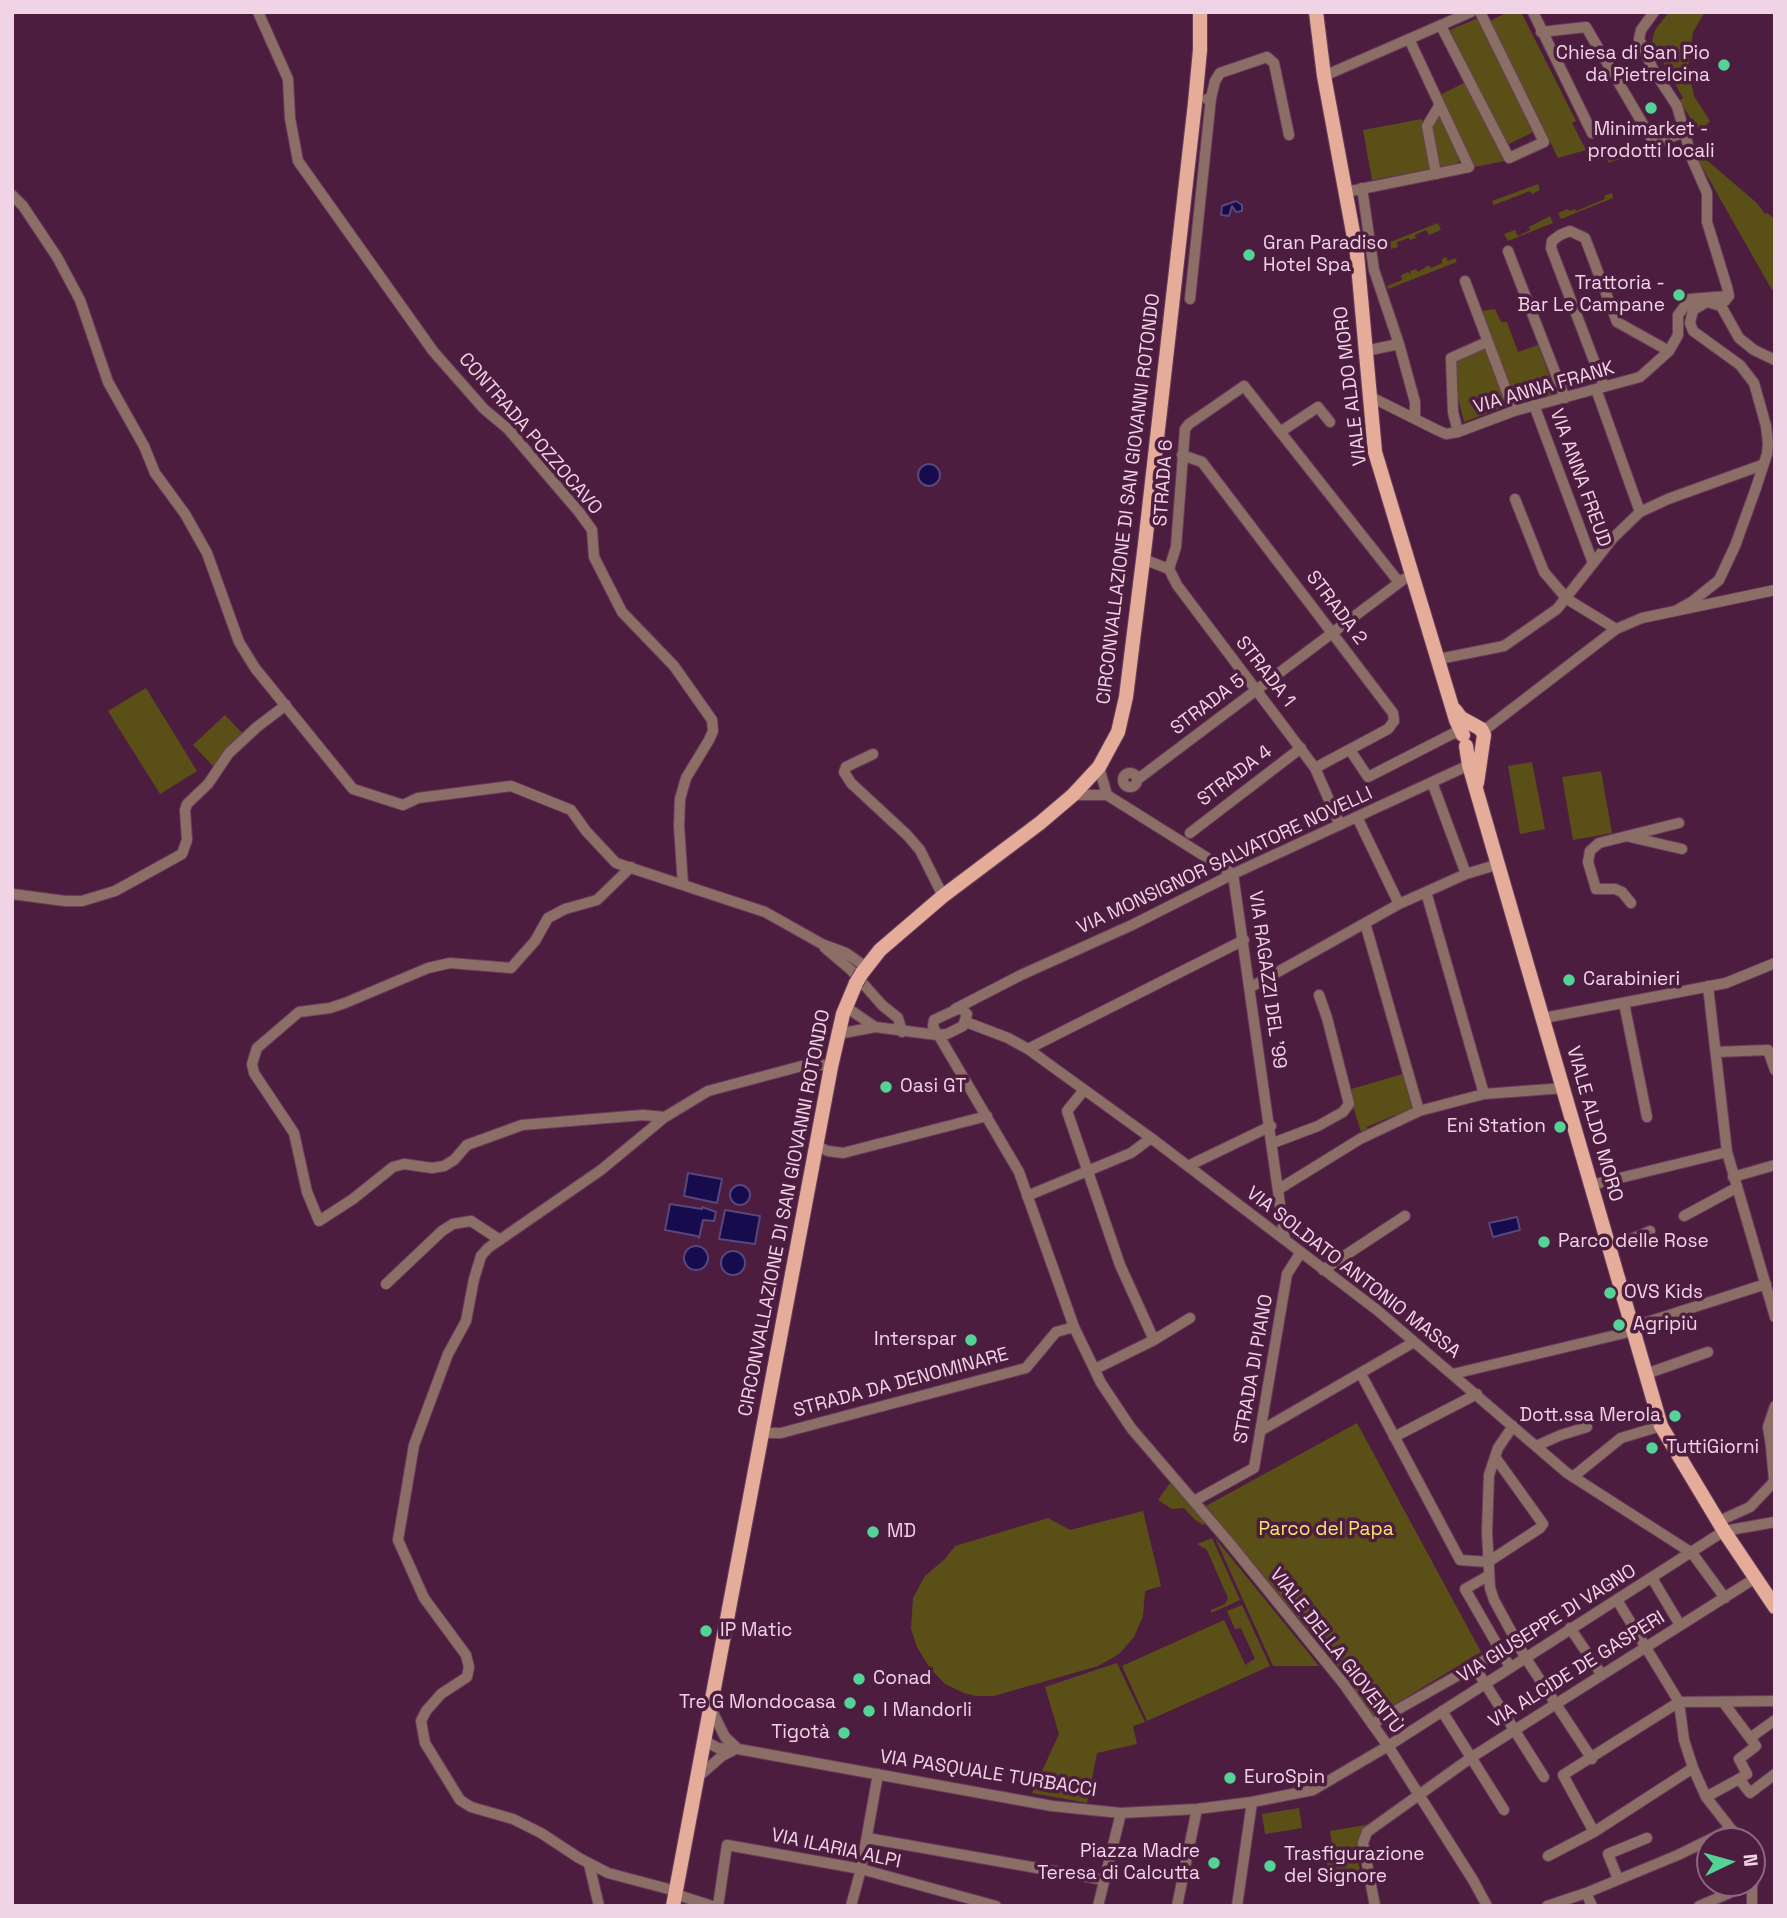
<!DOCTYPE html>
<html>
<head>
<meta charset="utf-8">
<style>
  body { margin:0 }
  #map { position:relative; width:1787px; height:1918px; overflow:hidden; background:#4c1d3f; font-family:"Space Grotesk",sans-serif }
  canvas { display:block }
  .frame { position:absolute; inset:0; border:14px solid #f1d3e6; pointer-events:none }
  .north { position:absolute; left:1696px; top:1827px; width:70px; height:70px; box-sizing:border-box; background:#4c1d3f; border:2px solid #8e6682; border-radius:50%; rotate:85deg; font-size:19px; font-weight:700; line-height:28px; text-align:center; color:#f1d3e6 }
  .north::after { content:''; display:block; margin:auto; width:24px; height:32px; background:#53d396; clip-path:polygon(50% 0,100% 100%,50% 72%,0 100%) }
</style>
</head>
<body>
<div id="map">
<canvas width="1787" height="1918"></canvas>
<div class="frame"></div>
<div class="north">N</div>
</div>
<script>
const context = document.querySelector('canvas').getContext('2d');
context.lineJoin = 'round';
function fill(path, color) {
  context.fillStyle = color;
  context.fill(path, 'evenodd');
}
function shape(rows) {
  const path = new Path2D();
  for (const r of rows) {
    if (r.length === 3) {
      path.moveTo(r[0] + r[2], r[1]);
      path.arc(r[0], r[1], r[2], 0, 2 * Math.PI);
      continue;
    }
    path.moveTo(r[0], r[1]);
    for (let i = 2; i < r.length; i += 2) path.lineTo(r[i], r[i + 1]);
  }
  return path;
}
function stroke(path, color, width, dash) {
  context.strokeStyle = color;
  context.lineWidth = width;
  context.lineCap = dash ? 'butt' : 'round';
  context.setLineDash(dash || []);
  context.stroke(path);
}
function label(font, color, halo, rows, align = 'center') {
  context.font = font + ' "Space Grotesk",sans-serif';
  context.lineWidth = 7;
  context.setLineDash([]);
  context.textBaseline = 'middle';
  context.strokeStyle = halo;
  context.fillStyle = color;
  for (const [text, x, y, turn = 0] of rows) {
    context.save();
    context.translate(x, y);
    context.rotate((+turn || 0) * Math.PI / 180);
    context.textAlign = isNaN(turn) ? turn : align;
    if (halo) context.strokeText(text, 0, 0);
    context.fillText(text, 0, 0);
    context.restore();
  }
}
fill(shape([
  [1508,12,1521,12,1576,121,1572,123,1586,150,1558,158,1490,21],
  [1669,12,1705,12,1693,32,1688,67,1694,96,1710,121,1700,132,1679,101,1683,98,1652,42,1655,30],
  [1478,18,1535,131,1507,145,1450,30],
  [1466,82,1504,158,1504,161,1475,167,1438,96],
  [1439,114,1460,160,1456,164,1444,167,1440,166,1431,123],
  [1422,119,1431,169,1372,180,1363,130],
  [1640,145,1642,150,1609,163,1606,157],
  [1697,152,1757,203,1765,214,1767,213,1775,219,1775,290,1772,290,1697,158],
  [1538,184,1540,190,1532,194,1530,191,1494,205,1492,201],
  [1612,193,1613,198,1561,219,1558,213,1568,209,1569,211,1575,209,1576,211,1605,199,1604,196],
  [1550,216,1553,223,1508,241,1504,234,1515,230,1518,236,1530,230,1529,227],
  [1438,223,1441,230,1429,235,1426,230,1415,235,1416,238,1410,240,1409,238,1397,242,1398,247,1391,249,1390,242],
  [1446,257,1448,261,1455,258,1457,262,1388,289,1387,286,1402,280,1401,275,1408,272,1411,275,1410,271,1416,269,1418,272,1429,265,1431,268,1442,263,1442,259],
  [1495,309,1501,322,1507,322,1518,352,1538,345,1556,394,1515,403,1481,311],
  [1486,348,1507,406,1464,422,1458,398,1456,361],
  [146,688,197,771,160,794,108,711],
  [225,715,244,735,213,766,193,745],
  [1532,762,1545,829,1520,834,1508,766],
  [1601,771,1612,833,1573,840,1562,777],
  [1403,1074,1412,1109,1398,1118,1395,1115,1367,1127,1368,1133,1362,1135,1348,1090],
  [1357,1423,1481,1652,1374,1717,1338,1666,1206,1506],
  [1170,1483,1206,1523,1203,1525,1195,1520,1184,1508,1172,1509,1158,1500],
  [1143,1511,1161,1586,1145,1591,1143,1616,1134,1637,1119,1654,1098,1666,994,1696,976,1696,964,1693,945,1684,929,1667,917,1647,911,1629,913,1598,925,1576,945,1559,955,1546,1048,1518,1070,1530],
  [1212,1538,1240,1600,1211,1613,1211,1610,1225,1604,1228,1598,1207,1550,1197,1544],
  [1215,1538,1319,1666,1273,1666],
  [1242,1605,1270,1666,1147,1721,1122,1666,1224,1620,1247,1668,1246,1664,1255,1659,1241,1628,1235,1629,1227,1611],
  [1117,1663,1145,1722,1133,1726,1137,1744,1097,1753,1087,1803,1032,1793,1059,1734,1045,1687],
  [1299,1808,1302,1828,1265,1834,1262,1814],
  [1371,1824,1359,1843,1358,1850,1333,1853,1330,1831],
  [1357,1853,1360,1871,1329,1876,1326,1857]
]), '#5a5017');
const water = shape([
  [1236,201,1242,205,1242,211,1236,212,1232,206,1229,216,1221,215,1222,206,1236,201],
  [929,475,11],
  [688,1173,722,1179,717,1203,684,1196,688,1173],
  [740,1195,10],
  [670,1204,702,1209,702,1207,716,1212,714,1221,703,1220,699,1238,697,1236,665,1230,670,1204],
  [725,1210,760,1216,755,1244,719,1239,725,1210],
  [1517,1217,1520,1230,1493,1237,1489,1223,1517,1217],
  [696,1258,12],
  [733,1263,12]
]);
fill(water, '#160b4d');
stroke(water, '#58477b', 2);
const minor = shape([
  [258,12,288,79,290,118,298,161,433,351,484,409,508,429,579,512,592,530,594,557,622,612,674,666,712,720,713,731,709,740,686,778,680,799,679,826,683,885],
  [1533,12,1592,133],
  [1654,12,1641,30,1639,39,1654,71,1677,106,1692,159,1707,193,1707,222,1727,287,1729,296,1725,301],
  [1441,26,1509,158,1544,142,1480,12],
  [1541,32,1586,27,1654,143,1685,132],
  [1324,76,1471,12],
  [1207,99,1211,98,1215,81,1220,73,1267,57,1274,63,1289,135],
  [1436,174,1427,126,1439,106],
  [1362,188,1374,270,1399,344,1415,402,1415,419],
  [1346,192,1469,167,1409,39],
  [12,195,23,206,57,257,80,300,108,382,144,446,155,473,185,514,207,553,239,642,255,668,353,789,403,805,418,798,511,786,571,810,586,831,616,863,765,912,822,944,846,953,866,967],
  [1508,251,1565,398],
  [1465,281,1514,411],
  [1190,299,1211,98],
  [1365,351,1399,344],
  [1604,387,1551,248,1552,241,1560,235,1570,231,1585,238,1617,322,1669,351],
  [1596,389,1640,512],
  [1369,396,1437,430,1446,434,1458,432,1514,411,1640,377,1669,351,1678,335,1678,315,1690,299,1729,296],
  [1534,405,1593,563],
  [1280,432,1318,407,1330,422],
  [1458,432,1453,412,1451,358,1487,342],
  [1182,455,1202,462,1393,713,1394,721,1388,729,1315,768],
  [1515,499,1544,572,1567,599,1616,629],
  [1143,559,1169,569,1177,585,1315,768,1340,825],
  [1169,569,1176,547,1185,429,1189,424,1244,386,1398,581],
  [1677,610,1693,601,1719,580,1735,546,1756,488,1767,454,1768,443,1766,426,1754,383,1740,365,1693,331,1690,323,1693,310,1707,302,1721,306,1739,338,1754,350,1775,360],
  [1439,659,1504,646,1557,609,1613,538,1640,512,1668,499,1762,465],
  [1482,732,1616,629,1642,618,1775,590],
  [1350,750,1368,777,1454,733,1462,735],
  [873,754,846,767,844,772,851,783,907,835,920,850,943,896],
  [1099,767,1107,795],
  [1130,780,7],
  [1138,779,1404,579],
  [1432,782,1466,874],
  [1073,795,1107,795],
  [1107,795,1233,874,1285,1240],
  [1357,817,1399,904],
  [1190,833,1301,748],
  [1630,837,1682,849],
  [631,867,597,900,565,909,548,918,535,941,511,968,450,963,428,968,345,1003,330,1008,299,1012,257,1048,252,1064,254,1073,294,1133,307,1192,319,1221,353,1199,393,1167,404,1164,432,1168,444,1166,454,1160,467,1145,522,1125,643,1115,665,1117],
  [1426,892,1484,1094],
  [12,894,65,901,82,901,115,891,182,854,187,840,185,810,187,804,208,784,229,753,257,727,286,705],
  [1631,903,1622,892,1615,889,1596,889,1588,862,1590,851,1599,843,1679,823],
  [1365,923,1419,1111],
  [825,948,851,970,882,1005,898,1018,902,1032],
  [1708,986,1727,1152,1775,1317],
  [1251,987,1399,904,1466,874,1499,864],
  [1624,1003,1647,1117],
  [846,1007,875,1027],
  [960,1008,967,1014,963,1026,947,1034,937,1035,933,1026,934,1020,960,1008],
  [955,1009,1021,975,1132,925,1233,874,1469,765],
  [1544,1018,1726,983,1775,963],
  [966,1022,1008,1038,1028,1049,1151,1138,1377,1310,1567,1473,1692,1553,1725,1598],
  [838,1034,875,1027,937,1035],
  [939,1036,1019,1172,1074,1327,1101,1383,1131,1428,1227,1540,1343,1683,1388,1746,1473,1880,1487,1906],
  [1028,1049,1244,940],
  [1716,1052,1768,1050,1775,1070],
  [1084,1090,1067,1111,1120,1265,1154,1340],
  [1273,1143,1318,1126,1343,1112,1349,1104,1327,1018,1319,995],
  [816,1146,828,1151,843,1153,987,1116],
  [1188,1166,1271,1126],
  [1733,1177,1775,1165],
  [1591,1185,1727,1152],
  [1279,1189,1360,1139,1419,1111,1484,1094,1564,1088],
  [1027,1196,1131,1153,1151,1138],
  [1684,1216,1736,1188],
  [1608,1244,1629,1240,1650,1231],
  [1323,1270,1405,1216],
  [386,1284,442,1231,453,1224,471,1221,500,1240],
  [1632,1327,1766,1284],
  [1095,1369,1154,1340,1190,1318],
  [1361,1374,1460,1560,1488,1562,1540,1528,1543,1524,1495,1457],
  [1453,1374,1633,1331],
  [1646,1374,1708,1352],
  [1513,1426,1498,1448,1489,1475,1487,1532,1490,1588,1494,1600,1525,1657,1592,1759],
  [1260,1431,1414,1342],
  [761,1433,781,1433,1026,1368,1056,1332,1074,1327],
  [1394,1437,1477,1394],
  [1536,1446,1561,1435,1587,1427],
  [1771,1446,1768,1427,1775,1406],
  [1574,1476,1621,1438,1661,1426],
  [1194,1501,1254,1468,1287,1274,1301,1252],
  [1719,1521,1750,1507,1771,1485,1774,1480,1771,1446,1775,1445],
  [1488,1576,1465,1589,1510,1667],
  [1652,1578,1680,1625],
  [1617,1600,1679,1702,1684,1740,1693,1768,1706,1797,1731,1829,1745,1841],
  [1570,1628,1602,1675],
  [1474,1666,1544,1777],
  [1679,1702,1775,1701],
  [1723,1702,1750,1738,1775,1720],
  [711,1704,714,1715,725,1737,738,1749],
  [1442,1711,1504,1810],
  [1372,1724,1501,1651],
  [703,1740,718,1748,738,1749,1052,1806,1121,1813,1197,1809,1252,1802,1313,1790,1388,1746,1724,1531,1775,1522],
  [698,1777,722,1756,732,1751],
  [1739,1779,1747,1774,1739,1759,1756,1746,1750,1738],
  [1706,1797,1739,1779,1750,1793,1775,1774],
  [1594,1832,1563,1775,1679,1702],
  [867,1838,1105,1880],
  [1548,1856,1594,1832,1693,1768],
  [1752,1857,1752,1906],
  [589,1864,599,1906],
  [1618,1879,1608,1854,1647,1838],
  [676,1891,608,1873,579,1858,541,1833,513,1819,471,1807,460,1800,425,1743,421,1721,426,1711,441,1694,467,1677,469,1667,466,1655,424,1598,398,1540,414,1445,448,1354,466,1321,474,1279,481,1256,488,1248,601,1170,665,1117,708,1091,813,1063,831,1067],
  [1586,1893,1592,1906],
  [675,1894,712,1906],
  [718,1906,727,1845,861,1869,996,1906],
  [851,1906,861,1869,878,1774],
  [1098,1906,1121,1813],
  [1177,1906,1197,1809],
  [1237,1906,1252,1802],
  [1375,1906,1363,1843,1367,1832,1472,1757,1757,1577],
  [1547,1906,1586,1893,1678,1855,1731,1829],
  [1699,1906,1753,1883]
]);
const major = shape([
  [1316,12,1324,76,1357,254,1375,452,1456,720,1463,735],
  [1455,710,1461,718,1481,729,1484,735,1477,783],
  [1466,746,1469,765,1661,1426,1724,1531,1775,1607],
  [862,973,880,950,943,896,1040,823,1073,795,1099,767,1118,732,1126,697,1145,544,1195,103,1200,50,1200,12],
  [673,1906,831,1067,843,1014,856,983]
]);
stroke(minor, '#6a3e5d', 12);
stroke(major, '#6a3e5d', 16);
stroke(minor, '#8b6f66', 10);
stroke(major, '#e4ac99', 14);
const majorBridge = shape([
  [856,983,862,973]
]);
stroke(majorBridge, '#6a3e5d', 16, []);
stroke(majorBridge, '#e4ac99', 14);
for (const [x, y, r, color] of [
  [1724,65,7,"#53d396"],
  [1651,108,7,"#53d396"],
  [1249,255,7,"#53d396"],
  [1679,295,7,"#53d396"],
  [1569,980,7,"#53d396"],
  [886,1087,7,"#53d396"],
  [1560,1127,7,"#53d396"],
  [1544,1242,7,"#53d396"],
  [1610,1293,7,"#53d396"],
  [1619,1325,7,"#53d396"],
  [971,1340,7,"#53d396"],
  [1675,1416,7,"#53d396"],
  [1652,1448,7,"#53d396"],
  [873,1532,7,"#53d396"],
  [706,1631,7,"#53d396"],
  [859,1679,7,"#53d396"],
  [850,1703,7,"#53d396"],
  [869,1711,7,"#53d396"],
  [844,1733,7,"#53d396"],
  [1230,1778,7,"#53d396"],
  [1214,1863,7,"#53d396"],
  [1270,1866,7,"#53d396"]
]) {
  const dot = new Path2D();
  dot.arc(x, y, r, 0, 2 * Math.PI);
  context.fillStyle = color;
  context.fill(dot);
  stroke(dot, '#4c1d3f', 2.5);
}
label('19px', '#f1d3e6', '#4c1d3f', [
  ["Chiesa di San Pio",1710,54,"right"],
  ["da Pietrelcina",1710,76,"right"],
  ["Minimarket -",1651,130,"center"],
  ["prodotti locali",1651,152,"center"],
  ["Gran Paradiso",1263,244],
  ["Hotel Spa",1263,266],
  ["Trattoria -",1665,284,"right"],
  ["Bar Le Campane",1665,306,"right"],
  ["Carabinieri",1583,980],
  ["Oasi GT",900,1087],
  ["Eni Station",1546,1127,"right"],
  ["Parco delle Rose",1558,1242],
  ["OVS Kids",1624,1293],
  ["Agripiù",1633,1325],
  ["Interspar",957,1340,"right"],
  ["Dott.ssa Merola",1661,1416,"right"],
  ["TuttiGiorni",1666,1448],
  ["MD",887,1532],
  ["IP Matic",720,1631],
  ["Conad",873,1679],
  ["Tre G Mondocasa",836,1703,"right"],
  ["I Mandorli",883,1711],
  ["Tigotà",830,1733,"right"],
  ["EuroSpin",1244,1778],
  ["Piazza Madre",1200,1852,"right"],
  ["Teresa di Calcutta",1200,1874,"right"],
  ["Trasfigurazione",1284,1855],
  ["del Signore",1284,1877]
], 'left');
label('19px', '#f1d3e6', '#4c1d3f', [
  ["VIALE ALDO MORO",1351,386,-97],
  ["VIA ANNA FRANK",1544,388,-16],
  ["CONTRADA POZZOCAVO",530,434,49],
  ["VIA ANNA FREUD",1580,478,70],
  ["STRADA 6",1164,483,-86],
  ["CIRCONVALLAZIONE DI SAN GIOVANNI ROTONDO",1129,499,-83],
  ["STRADA 2",1336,608,53],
  ["STRADA 1",1265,672,52],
  ["STRADA 5",1208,705,-37],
  ["STRADA 4",1235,776,-37],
  ["VIA MONSIGNOR SALVATORE NOVELLI",1225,861,-25],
  ["VIA RAGAZZI DEL '99",1267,980,82],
  ["VIALE ALDO MORO",1594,1124,74],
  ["CIRCONVALLAZIONE DI SAN GIOVANNI ROTONDO",785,1213,-79],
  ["VIA SOLDATO ANTONIO MASSA",1353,1273,38],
  ["STRADA DI PIANO",1254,1369,-80],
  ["STRADA DA DENOMINARE",901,1383,-15],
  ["VIA GIUSEPPE DI VAGNO",1547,1624,-32],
  ["VIALE DELLA GIOVENTÙ",1336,1651,52],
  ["VIA ALCIDE DE GASPERI",1577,1670,-32],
  ["VIA PASQUALE TURBACCI",988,1774,9],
  ["VIA ILARIA ALPI",836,1849,12]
]);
label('19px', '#f8e36b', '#4c1d3f', [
  ["Parco del Papa",1326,1530]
]);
</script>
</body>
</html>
